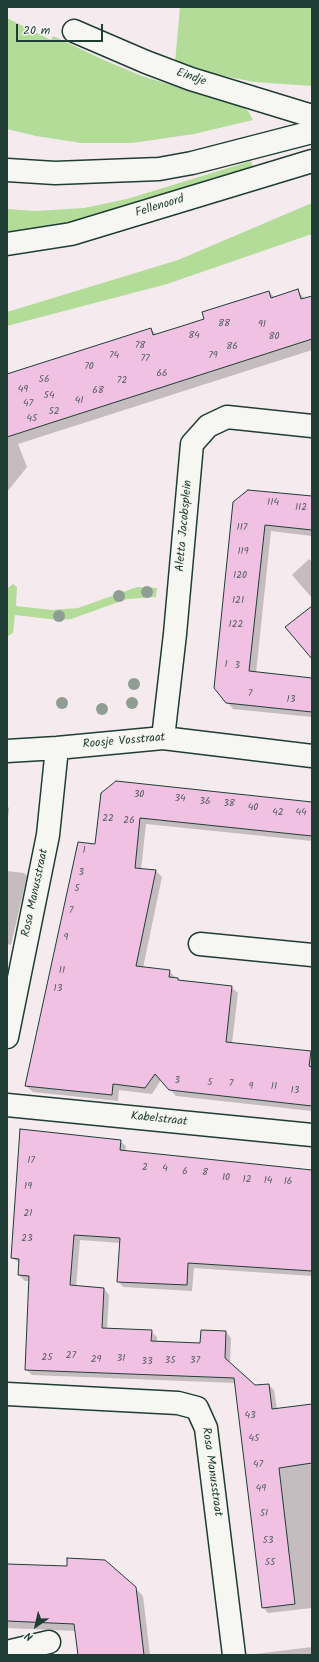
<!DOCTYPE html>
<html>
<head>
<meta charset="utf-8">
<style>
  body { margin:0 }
  #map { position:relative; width:319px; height:1662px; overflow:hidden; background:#f5ebef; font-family:Kalam,sans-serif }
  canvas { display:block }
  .frame { position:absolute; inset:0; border:8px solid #1f3d34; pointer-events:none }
  .north { position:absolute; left:16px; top:1606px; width:40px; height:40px; -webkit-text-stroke:3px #f6f6f2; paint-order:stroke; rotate:214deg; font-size:11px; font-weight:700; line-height:16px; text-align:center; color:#1f3d34 }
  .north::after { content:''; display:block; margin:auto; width:14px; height:18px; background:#1f3d34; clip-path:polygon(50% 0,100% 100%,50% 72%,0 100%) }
  .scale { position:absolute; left:16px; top:24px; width:87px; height:18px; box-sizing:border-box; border:2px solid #1f3d34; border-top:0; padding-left:5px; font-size:12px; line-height:14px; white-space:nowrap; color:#1f3d34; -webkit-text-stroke:3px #f6f6f2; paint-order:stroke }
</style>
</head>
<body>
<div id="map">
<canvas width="319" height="1662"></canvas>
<div class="frame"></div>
<div class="north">N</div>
<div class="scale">20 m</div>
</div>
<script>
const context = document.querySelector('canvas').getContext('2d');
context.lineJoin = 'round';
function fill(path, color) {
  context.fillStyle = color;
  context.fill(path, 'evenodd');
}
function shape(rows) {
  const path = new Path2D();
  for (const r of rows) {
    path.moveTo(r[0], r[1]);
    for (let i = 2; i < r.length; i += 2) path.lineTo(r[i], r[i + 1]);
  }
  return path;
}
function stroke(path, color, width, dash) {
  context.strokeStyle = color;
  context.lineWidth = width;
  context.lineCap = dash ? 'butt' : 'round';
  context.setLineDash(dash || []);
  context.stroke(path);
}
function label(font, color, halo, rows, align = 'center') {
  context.font = font + ' Kalam,sans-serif';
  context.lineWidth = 3;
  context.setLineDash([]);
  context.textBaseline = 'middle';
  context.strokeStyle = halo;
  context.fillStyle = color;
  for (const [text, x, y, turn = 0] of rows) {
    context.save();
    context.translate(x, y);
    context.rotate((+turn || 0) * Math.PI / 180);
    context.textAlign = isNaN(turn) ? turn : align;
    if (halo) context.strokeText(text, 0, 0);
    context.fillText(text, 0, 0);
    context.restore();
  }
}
fill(shape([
  [180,7,312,7,312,86,254,82,200,71,175,63],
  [7,18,51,40,53,36,104,60,142,76,243,107,248,111,253,120,194,134,132,143,81,143,36,136,7,129],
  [251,161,254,170,68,225,7,233,7,209,35,211,84,208,127,199],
  [312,203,312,234,167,284,7,326,7,312,178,260],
  [13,584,17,587,16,606,52,610,78,608,137,587,157,588,156,597,127,599,71,619,57,620,15,615,13,633,8,636,7,597,8,588]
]), '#b3dc99');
fill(shape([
  [297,290,305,299,312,297,312,350,18,444,27,467,7,492,7,375,151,329,157,335,206,320,269,292,275,298],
  [312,498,312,536,271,531,256,673,312,679,312,717,233,709,227,702,234,502],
  [309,559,312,562,312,598,292,575],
  [102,793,312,803,312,841,146,824,141,870,156,871,162,877,143,968,169,971,179,981,231,987,238,993,232,1043,312,1052,312,1111,176,1096,161,1080,152,1094,119,1090,118,1101,33,1092,26,1086,96,845],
  [7,806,9,808,7,829],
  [7,871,24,873,27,876,11,945,7,944],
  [120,1141,126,1146,125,1152,312,1172,312,1276,194,1268,192,1291,123,1287,118,1281,121,1243,80,1240,76,1287,104,1289,109,1295,107,1329,151,1331,157,1337,157,1342,201,1344,226,1332,231,1338,230,1364,255,1387,269,1385,274,1390,277,1409,312,1405,312,1608,268,1613,263,1607,236,1383,32,1375,26,1369,30,1281,25,1281,19,1275,20,1263,12,1258],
  [7,1565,135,1588,143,1596,150,1655,79,1655,76,1631,7,1628],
  [312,1647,312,1655,247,1655]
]), '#0003');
const building = shape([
  [298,289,301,299,312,296,312,339,7,437,7,374,151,328,153,335,179,327,204,319,202,312,269,291,271,298,298,289],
  [248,490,312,496,312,530,265,525,249,671,312,678,312,712,226,703,214,688,233,502,248,490],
  [312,606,312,659,285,627,312,606],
  [116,781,312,802,312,836,140,818,135,868,156,870,136,966,170,970,169,977,178,978,178,980,232,986,226,1042,311,1051,309,1066,312,1067,312,1106,169,1090,155,1074,145,1088,113,1084,112,1095,25,1086,78,842,95,844,101,793,116,781],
  [20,1129,121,1140,120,1150,312,1170,312,1271,188,1263,187,1285,117,1282,120,1238,74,1235,70,1285,104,1288,102,1328,152,1330,151,1341,200,1343,201,1330,226,1331,225,1358,255,1385,269,1384,272,1409,312,1404,312,1463,279,1468,295,1604,262,1608,234,1378,25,1370,29,1276,18,1275,19,1259,11,1258,20,1129],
  [67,1558,105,1560,136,1587,144,1655,78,1655,74,1624,7,1621,7,1564,67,1566,67,1558]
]);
fill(building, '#f1c1e3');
stroke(building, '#1f3d34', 1);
const minor = shape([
  [74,31,146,62,191,79,312,116],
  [163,738,175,634,192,444,208,426,227,417,312,426],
  [7,751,57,748,163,738,312,756],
  [200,944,312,955],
  [7,1037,48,835,57,748],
  [7,1105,312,1135],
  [7,1394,178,1403,197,1408,206,1428,234,1655],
  [7,1652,49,1642]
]);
const major = shape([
  [7,170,55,173,159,169,192,163,312,132],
  [7,244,71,234,312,161]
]);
stroke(minor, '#1f3d34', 25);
stroke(major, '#1f3d34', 25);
stroke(minor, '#f6f6f2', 22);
stroke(major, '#f6f6f2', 22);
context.fillStyle = '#909d93';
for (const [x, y] of [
  [147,592],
  [119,596],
  [59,616],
  [134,684],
  [62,703],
  [132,703],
  [102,709]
]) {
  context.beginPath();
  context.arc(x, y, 6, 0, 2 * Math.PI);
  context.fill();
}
label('10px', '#545e60', null, [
  ["88",224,324],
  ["91",262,325],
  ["84",194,336],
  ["80",274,337],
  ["78",140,346],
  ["86",232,347],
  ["74",114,356],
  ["79",213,356],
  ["77",145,359],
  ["70",89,367],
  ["66",162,374],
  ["56",44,380],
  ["72",122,381],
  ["49",23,390],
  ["68",98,391],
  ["54",49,396],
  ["41",79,401],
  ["47",28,404],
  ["52",54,412],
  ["45",32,419],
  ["114",273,503],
  ["112",301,508],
  ["117",242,528],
  ["119",243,552],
  ["120",240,576],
  ["121",238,601],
  ["122",236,625],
  ["1",226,665],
  ["3",237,666],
  ["7",250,694],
  ["13",291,700],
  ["30",139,795],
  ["34",180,799],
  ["36",205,802],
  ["38",229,804],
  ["40",253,808],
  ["42",278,813],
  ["44",301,813],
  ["22",108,819],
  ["26",129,821],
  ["1",84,851],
  ["3",81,873],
  ["5",77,889],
  ["7",71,911],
  ["9",66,938],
  ["11",62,971],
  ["13",58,989],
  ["3",177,1081],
  ["5",210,1083],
  ["7",231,1084],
  ["9",251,1087],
  ["11",274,1087],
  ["13",295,1091],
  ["17",31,1161],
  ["2",145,1168],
  ["4",165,1169],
  ["6",185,1172],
  ["8",205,1173],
  ["10",226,1178],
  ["12",247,1180],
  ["14",268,1181],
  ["16",288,1182],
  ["19",28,1187],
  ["21",28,1214],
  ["23",27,1239],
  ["27",71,1356],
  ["25",47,1358],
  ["31",121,1359],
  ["29",96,1360],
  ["35",170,1361],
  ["37",195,1361],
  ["33",147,1362],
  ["43",250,1416],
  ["45",254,1439],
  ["47",258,1465],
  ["49",261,1489],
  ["51",264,1514],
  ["53",268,1541],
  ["55",270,1563]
]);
label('12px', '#1f3d34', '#f6f6f2', [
  ["Eindje",191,78,19],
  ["Fellenoord",160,207,-17],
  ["Aletta Jacobsplein",185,526,-85],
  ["Roosje Vosstraat",124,742,-5],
  ["Rosa Manusstraat",36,893,-78],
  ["Kabelstraat",159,1120,6],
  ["Rosa Manusstraat",211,1472,82]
]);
</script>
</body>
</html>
